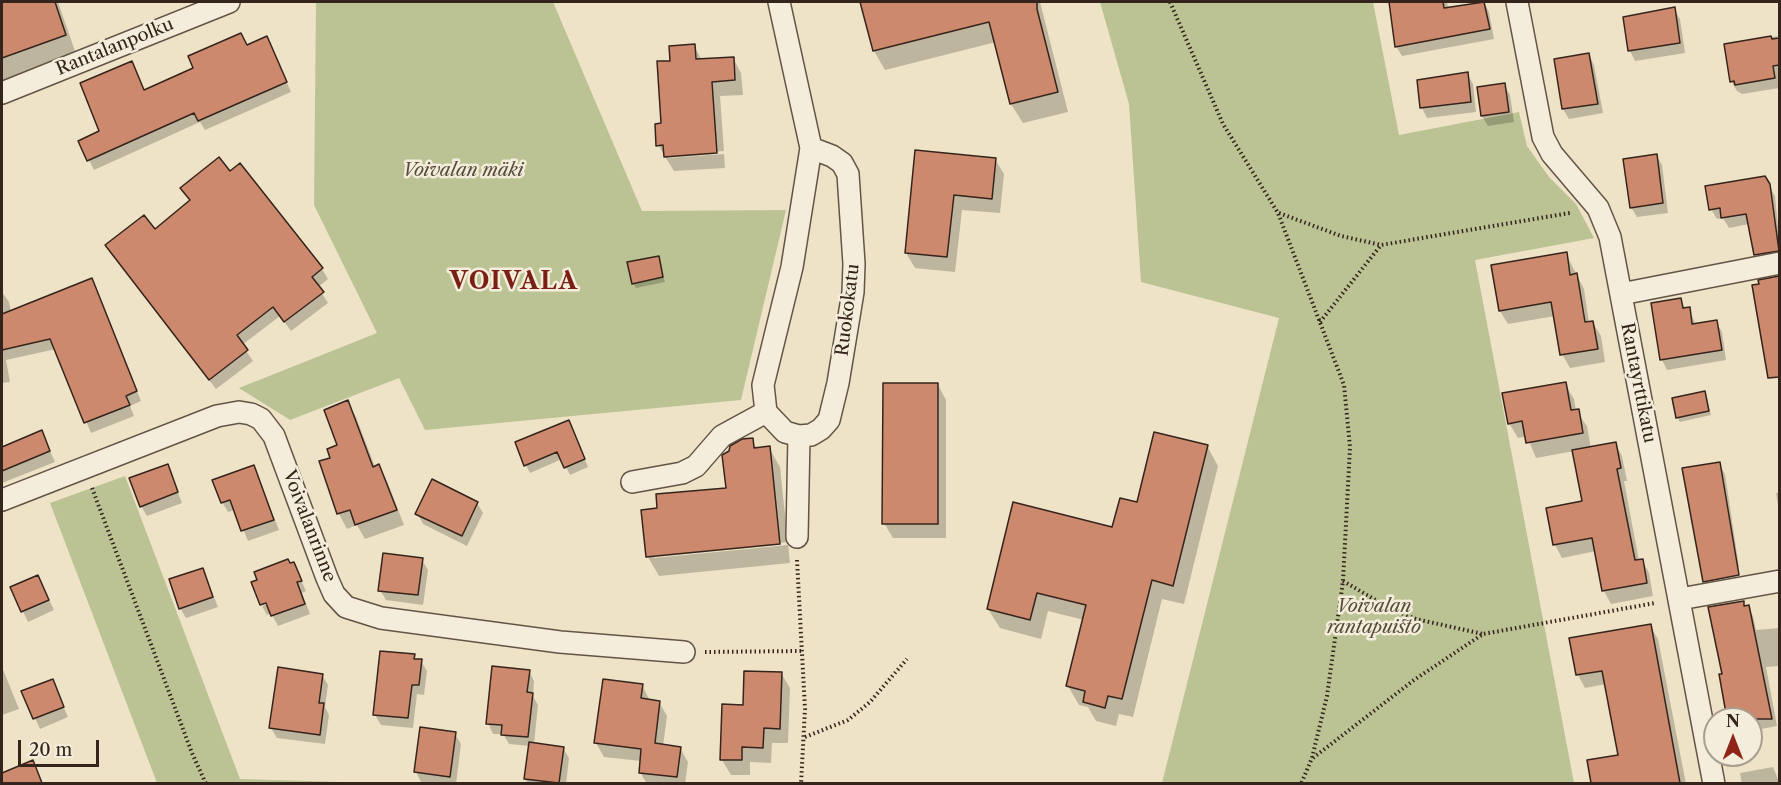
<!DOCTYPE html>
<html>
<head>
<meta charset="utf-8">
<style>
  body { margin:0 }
  #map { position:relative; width:1781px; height:785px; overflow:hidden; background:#eee3c7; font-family:"Libre Caslon Text",serif }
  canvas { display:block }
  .frame { position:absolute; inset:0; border:3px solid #35241b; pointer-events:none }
  .north { position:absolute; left:1703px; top:707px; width:60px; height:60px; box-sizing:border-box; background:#f4eddb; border:2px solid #a89d8e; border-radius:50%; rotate:0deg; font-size:16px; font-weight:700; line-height:24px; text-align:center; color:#35241b }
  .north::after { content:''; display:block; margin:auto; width:21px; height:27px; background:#8f2418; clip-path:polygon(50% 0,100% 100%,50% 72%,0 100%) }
  .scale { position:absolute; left:18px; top:740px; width:81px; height:27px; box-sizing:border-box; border:3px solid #35241b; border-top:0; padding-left:8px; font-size:18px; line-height:21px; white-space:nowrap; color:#35241b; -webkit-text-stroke:4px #f4eddb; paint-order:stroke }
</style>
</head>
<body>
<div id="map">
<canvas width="1781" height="785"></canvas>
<div class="frame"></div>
<div class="north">N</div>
<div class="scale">20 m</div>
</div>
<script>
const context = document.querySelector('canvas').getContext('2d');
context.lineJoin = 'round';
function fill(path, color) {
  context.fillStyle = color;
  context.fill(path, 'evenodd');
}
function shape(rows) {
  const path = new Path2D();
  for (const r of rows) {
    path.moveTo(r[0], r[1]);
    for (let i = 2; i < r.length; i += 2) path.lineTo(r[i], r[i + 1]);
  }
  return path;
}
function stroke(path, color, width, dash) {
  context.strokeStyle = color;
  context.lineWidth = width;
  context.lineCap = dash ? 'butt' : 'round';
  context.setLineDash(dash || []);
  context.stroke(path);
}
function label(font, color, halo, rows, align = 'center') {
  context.font = font + ' "Libre Caslon Text",serif';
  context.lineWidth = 5;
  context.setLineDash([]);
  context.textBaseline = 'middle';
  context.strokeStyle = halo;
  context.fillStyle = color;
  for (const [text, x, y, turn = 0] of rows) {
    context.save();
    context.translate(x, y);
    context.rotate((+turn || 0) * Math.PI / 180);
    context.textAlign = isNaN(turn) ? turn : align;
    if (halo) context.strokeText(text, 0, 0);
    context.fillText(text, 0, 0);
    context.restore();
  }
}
fill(shape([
  [316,2,553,2,642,211,786,210,741,400,425,430,399,378,290,420,239,388,377,333,314,205],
  [1100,2,1373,2,1399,135,1519,112,1527,146,1549,177,1576,204,1594,238,1475,260,1574,783,1162,783,1279,318,1141,282,1129,104],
  [125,476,240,779,375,783,157,783,50,503]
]), '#bbc394');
fill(shape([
  [2,2,58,2,76,54,2,81],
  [861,2,1040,2,1068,112,1023,123,1011,104,996,42,885,70,874,51],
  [1390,2,1447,2,1448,8,1484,2,1489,12,1494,39,1402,56,1396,46],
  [1674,9,1680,19,1685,53,1635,61,1630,51],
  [1777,36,1779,88,1742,94,1737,91,1731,81,1725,45],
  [694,46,702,60,733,58,741,73,743,95,720,96,724,151,668,155,668,158,724,154,725,168,674,171,658,145,671,62],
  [247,47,272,48,291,92,205,130,200,122,94,170,80,141,101,132,137,72,145,91],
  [1589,55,1594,65,1603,113,1569,119,1563,109],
  [1467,74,1473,84,1476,112,1427,118,1422,108,1418,81],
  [1504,85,1510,95,1514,122,1488,126,1482,116],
  [916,152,995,159,1004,174,1000,213,962,210,955,272,915,268,906,253],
  [1656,155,1662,165,1668,213,1637,217,1631,207],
  [240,165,322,269,328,279,318,287,328,303,291,331,280,316,242,345,253,361,216,389,107,246,155,231,191,202,182,188,230,173],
  [1764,178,1775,196,1780,247,1756,253,1756,256,1780,250,1780,260,1761,265,1755,255,1749,224,1729,228,1723,218,1717,219,1711,209],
  [1566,254,1584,289,1589,323,1593,323,1601,336,1605,362,1570,368,1562,354,1555,316,1508,324,1500,311],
  [658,257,665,282,636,288,633,283],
  [1780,277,1780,352,1769,353,1760,281],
  [92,280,141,401,130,406,134,416,91,433,56,349,6,360,10,382,2,383,2,292,9,302,11,312],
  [1680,300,1685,309,1689,309,1696,325,1716,322,1722,332,1726,360,1667,370,1662,360],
  [1565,384,1574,399,1576,411,1587,426,1591,448,1615,443,1622,456,1627,481,1624,481,1639,561,1642,560,1649,573,1653,596,1611,604,1604,591,1596,551,1562,558,1555,545,1548,509,1584,502,1574,451,1536,458,1527,436,1518,438,1509,423],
  [938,385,946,400,946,538,893,538,884,523],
  [1705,393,1711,415,1680,422,1677,417],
  [347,402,356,417,375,467,379,466,387,481,404,525,365,539,357,525,347,529,339,514,321,462,332,459,339,446],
  [569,422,588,467,570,475,562,459,530,473,526,465],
  [41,432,55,462,2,483,2,448],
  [752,440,757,449,769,448,780,467,790,563,659,576,648,557,642,511,659,509,727,489],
  [788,542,788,545,654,558,654,555],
  [1207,446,1218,466,1184,604,1162,599,1133,717,1119,714,1116,726,1096,721,1088,707,1079,705,1068,686,1084,620,1048,611,1041,639,1000,628,988,609,1113,529,1138,503],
  [1719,464,1725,474,1739,567,1706,572],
  [168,466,182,503,147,516,141,506],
  [254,467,279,530,248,541,235,510,228,512,222,502],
  [1780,492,1780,517,1776,493],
  [477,503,483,513,467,546,423,524,417,513],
  [422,560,428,570,423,605,386,600,380,590],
  [294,564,306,591,302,593,310,614,278,626,271,613,267,615,262,606,274,603,290,565],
  [203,570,218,607,186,618,180,608],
  [43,587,54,610,28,622,12,588],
  [1743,602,1753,616,1756,630,1780,628,1780,666,1766,667,1777,726,1751,731,1751,719,1729,719,1721,675,1724,675],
  [1650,626,1658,639,1686,784,1592,784,1589,761,1620,756,1606,684,1585,688,1578,675],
  [414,656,417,661,421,661,427,671,424,695,417,694,413,728,381,725,375,715],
  [2,667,19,709,2,715],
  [529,671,534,681,533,696,538,705,534,744,563,748,569,758,566,784,528,784,525,778,530,746,509,744,503,734,493,734,488,723],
  [781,673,790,688,788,743,772,743,771,763,750,762,750,775,731,775,722,760,745,706],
  [322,675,328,685,325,707,329,715,325,744,277,738,271,728],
  [52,681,68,717,40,729,23,692],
  [642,685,650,701,659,702,667,716,663,746,680,748,688,762,685,784,647,784,640,772,641,761,604,757,596,743],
  [455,734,461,744,456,784,421,782,416,772],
  [32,762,42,784,2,784,2,774],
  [1773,767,1780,784,1742,784,1740,773]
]), '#0003');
const building = shape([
  [2,2,55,2,66,35,2,58,2,2],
  [860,2,1037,2,1037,9,1058,92,1010,104,989,22,873,51,860,2],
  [1389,2,1443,2,1444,8,1484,2,1490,29,1395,47,1389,2],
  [1675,7,1680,43,1628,51,1623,17,1675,7],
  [241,33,247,45,267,36,287,82,198,121,194,113,87,161,78,141,99,131,80,83,132,61,144,90,193,68,188,56,241,33],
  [1771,36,1772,39,1779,38,1779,65,1773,66,1775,78,1735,85,1734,81,1730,82,1724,44,1771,36],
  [695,44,696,59,734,57,735,80,712,82,717,153,664,157,663,145,656,146,655,124,661,123,657,61,670,61,669,46,695,44],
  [1589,53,1598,104,1562,109,1554,59,1589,53],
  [1468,72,1471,102,1420,108,1417,80,1468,72],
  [1505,83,1509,112,1481,116,1477,87,1505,83],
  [915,150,996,158,992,199,954,195,947,257,905,253,915,150],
  [1657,154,1663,203,1630,208,1623,159,1657,154],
  [219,157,230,171,240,163,323,268,312,277,324,292,284,322,273,307,237,335,248,350,209,380,105,245,144,215,155,229,190,200,180,188,219,157],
  [1765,176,1770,184,1779,251,1754,255,1746,214,1721,218,1720,208,1709,210,1705,186,1765,176],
  [1567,252,1570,275,1577,273,1585,322,1593,321,1598,349,1560,355,1551,302,1499,311,1491,265,1567,252],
  [659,256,663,277,632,284,627,262,659,256],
  [1779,276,1779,377,1768,378,1752,285,1759,284,1758,280,1779,276],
  [92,278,137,391,126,396,130,405,84,423,50,339,2,350,2,314,92,278],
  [1681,298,1683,308,1690,307,1692,324,1717,320,1722,350,1660,360,1651,303,1681,298],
  [1566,382,1571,410,1579,409,1583,433,1526,443,1522,421,1508,424,1502,393,1566,382],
  [883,383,938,383,938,524,882,524,883,383],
  [1705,391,1709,411,1676,418,1672,398,1705,391],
  [348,400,373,467,379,464,397,510,355,525,350,510,337,514,319,461,330,458,327,449,337,445,324,410,348,400],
  [569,420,585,459,564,468,557,452,524,466,515,442,569,420],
  [42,430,50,451,2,471,2,447,42,430],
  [1154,432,1208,445,1173,586,1152,580,1122,699,1108,696,1105,708,1083,702,1085,691,1066,686,1086,605,1037,593,1030,620,987,609,1013,502,1112,527,1120,498,1137,502,1154,432],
  [753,438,754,448,770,446,780,544,646,557,641,510,657,508,656,494,726,488,722,455,729,451,730,446,742,439,753,438],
  [1616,442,1621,468,1617,469,1635,560,1643,559,1647,583,1602,591,1592,538,1553,545,1546,508,1582,501,1572,450,1616,442],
  [1720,462,1739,575,1703,582,1682,468,1720,462],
  [168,464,178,492,140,507,129,478,168,464],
  [254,465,274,520,241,531,230,500,221,503,212,480,254,465],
  [432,479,478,502,462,536,415,514,432,479],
  [383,553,423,558,418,595,378,591,383,553],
  [288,559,290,563,294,562,302,581,297,582,305,604,271,616,266,603,260,605,251,582,257,580,254,572,288,559],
  [203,568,213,597,179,609,169,579,203,568],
  [38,575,49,600,21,612,10,587,38,575],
  [1744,601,1744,606,1749,605,1772,719,1727,719,1719,674,1722,674,1708,607,1744,601],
  [1651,624,1680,783,1591,783,1587,760,1618,755,1602,671,1576,675,1569,638,1651,624],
  [380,651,415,654,414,659,422,659,419,685,412,685,408,718,373,715,380,651],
  [492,666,530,670,527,692,533,693,528,737,501,735,502,725,486,724,492,666],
  [278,667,323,674,319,703,324,703,320,735,269,728,278,667],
  [744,671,782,672,780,729,764,728,763,748,742,747,742,760,720,760,722,704,743,705,744,671],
  [53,679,64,707,33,719,21,691,53,679],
  [603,679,643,684,641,698,660,701,655,743,681,747,677,777,639,773,641,749,594,743,603,679],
  [420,727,456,732,450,777,414,772,420,727],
  [529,742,564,747,559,783,524,779,529,742],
  [33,760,42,783,2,783,2,773,33,760]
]);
fill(building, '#cd896d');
stroke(building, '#35241b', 1.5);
const street = shape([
  [779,2,811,148,792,267,763,385,766,412,785,432,799,436,811,435,821,429,829,420,838,383,853,292,854,264,848,174,842,163,832,156,811,148],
  [1517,2,1543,137,1552,154,1598,208,1610,237,1714,784],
  [2,93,229,2],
  [1621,294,1780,263],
  [632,482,682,473,696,466,722,436,766,412],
  [2,500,217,416,239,412,251,414,261,419,274,436,327,578,334,594,346,607,381,618,560,642,684,652],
  [797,537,799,436],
  [1680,599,1780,581]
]);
stroke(street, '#635446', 24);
stroke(shape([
  [1170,2,1223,124,1278,213,1344,385,1350,447,1343,581,1327,696,1312,758,1301,784],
  [1279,213,1341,236,1381,245,1570,213],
  [1320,322,1381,245],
  [92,488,192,753,206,784],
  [797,560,805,709,801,784],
  [1343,581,1389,608,1416,619,1483,634],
  [705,652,801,651],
  [805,737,848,720,870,702,907,659],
  [1313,758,1414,680,1483,634,1655,603]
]), '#35241b', 4, [1.5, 3]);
stroke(street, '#f4eddb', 21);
label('18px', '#35241b', '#f4eddb', [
  ["Rantalanpolku",115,47,-22],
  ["Ruokokatu",848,310,-83],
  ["Rantayrttikatu",1638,383,79],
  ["Voivalanrinne",309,526,69]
]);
label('italic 18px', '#564c39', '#f4eddb', [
  ["Voivalan mäki",463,171],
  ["Voivalan",1374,607],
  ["rantapuisto",1374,628]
]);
context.letterSpacing = '1.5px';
label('bold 24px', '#7a1f14', '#f4eddb', [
  ["VOIVALA",514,282]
]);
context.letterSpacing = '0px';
</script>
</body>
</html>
